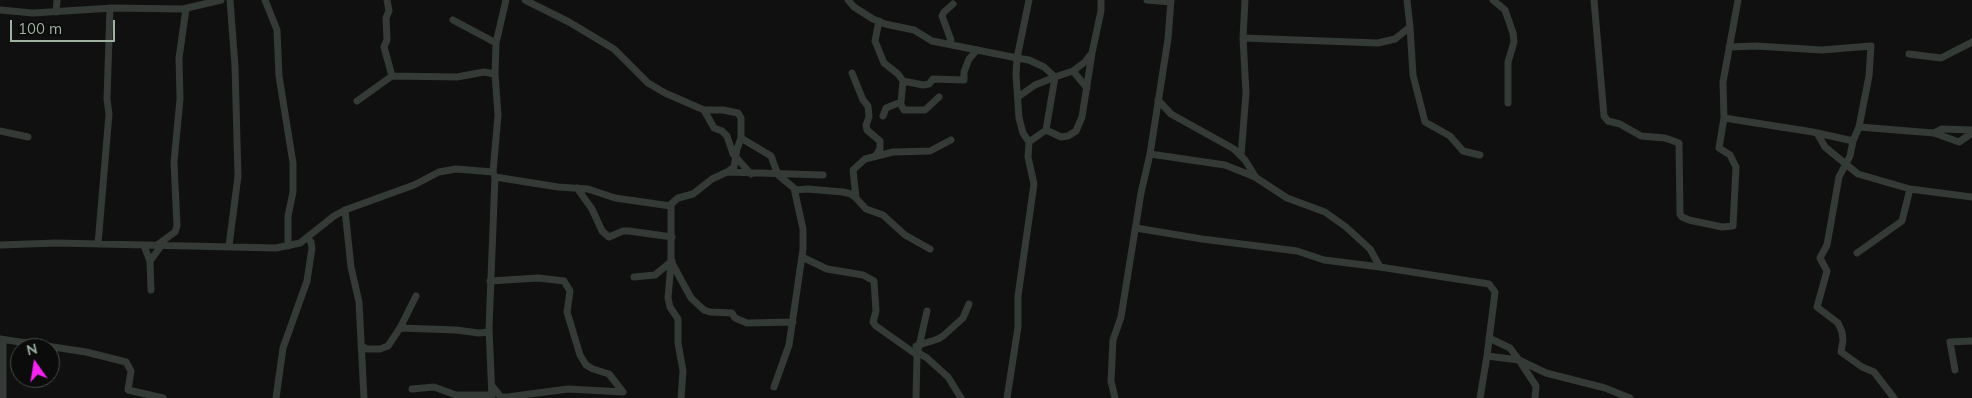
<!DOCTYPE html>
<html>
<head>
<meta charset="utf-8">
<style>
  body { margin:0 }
  #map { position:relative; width:1972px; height:398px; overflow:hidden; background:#0f100f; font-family:Mulish,sans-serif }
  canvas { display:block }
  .north { position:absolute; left:10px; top:338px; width:50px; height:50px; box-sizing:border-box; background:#0a0b0a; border:1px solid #464d46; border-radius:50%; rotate:347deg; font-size:14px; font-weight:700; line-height:20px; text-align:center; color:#9fb1a0 }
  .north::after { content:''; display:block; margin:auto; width:18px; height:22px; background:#f423ef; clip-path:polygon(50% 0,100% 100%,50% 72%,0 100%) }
  .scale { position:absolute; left:10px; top:20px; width:105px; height:22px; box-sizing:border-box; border:2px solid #9fb1a0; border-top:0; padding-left:6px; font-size:15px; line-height:18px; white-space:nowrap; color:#9fb1a0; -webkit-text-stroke:4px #0a0b0a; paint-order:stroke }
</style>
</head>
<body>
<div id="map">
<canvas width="1972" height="398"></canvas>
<div class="north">N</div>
<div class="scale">100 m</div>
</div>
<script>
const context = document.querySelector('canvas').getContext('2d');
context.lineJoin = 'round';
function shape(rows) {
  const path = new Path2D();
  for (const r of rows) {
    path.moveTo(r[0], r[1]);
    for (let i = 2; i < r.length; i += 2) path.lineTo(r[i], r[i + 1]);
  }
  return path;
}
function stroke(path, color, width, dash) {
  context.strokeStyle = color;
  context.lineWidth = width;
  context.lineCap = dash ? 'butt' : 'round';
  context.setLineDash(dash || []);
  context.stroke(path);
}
stroke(shape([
  [265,0,277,30,279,76,293,163,293,192,288,216,288,246],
  [387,0,389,11,386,18,387,40,384,47,392,76,457,77,484,72,495,74],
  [525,0,569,22,614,49,648,83,665,93,704,110,723,110,738,113,741,118,741,138,771,156,778,175,794,188,803,229,803,249,789,345,774,387],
  [848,0,854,7,873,19,885,24,914,30,932,41,1017,58,1029,0],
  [1147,0,1171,2],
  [1493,0,1505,10,1513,33,1514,42,1508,62,1508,103],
  [1594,0,1604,116,1608,121,1620,124,1641,136,1665,138,1679,143,1680,214,1682,217,1689,220,1722,227,1733,226,1736,167,1730,155,1719,148,1724,118,1723,82,1738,0],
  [0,10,33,13,113,8,183,9,221,0],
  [56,12,57,0],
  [453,20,496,43],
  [879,21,875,41,884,63,898,74,903,81,901,102,886,108,883,116],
  [1410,27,1413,75,1425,122,1450,136,1463,151,1480,155],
  [1243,38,1378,43,1395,39,1410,27,1407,0],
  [948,44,951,40,942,16,944,12,953,4],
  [1729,47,1756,46,1822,50,1871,46,1869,76,1859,127,1853,141,1850,156,1839,177,1827,245,1820,258,1827,271,1817,307,1838,323,1842,332,1843,340,1841,352,1862,367,1874,372,1894,398],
  [1909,54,1941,58,1972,42],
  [1073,71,1087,88],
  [852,73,863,100,868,106,869,117,866,125,867,130,880,141,880,149,876,155],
  [903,81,923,85,929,84,933,79,964,80,964,72,969,59,977,50],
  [1018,97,1035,85,1055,77],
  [1158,100,1171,114,1234,149,1245,160,1255,176],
  [357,101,392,76],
  [900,103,904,110,925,110,939,97],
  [704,110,714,128,722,131,727,136,733,154,751,174],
  [1724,118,1813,132,1853,141],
  [1859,127,1934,133,1959,142,1972,133],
  [1046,130,1061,137,1068,136,1076,131,1082,117,1092,53],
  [0,131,28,137],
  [1817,133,1825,147,1858,174,1910,189,1972,197],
  [1934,133,1942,129,1972,130],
  [1029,142,1023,133,1019,118,1016,75,1017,58,1029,60,1044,67,1055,77],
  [1150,154,1225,165,1255,177,1287,198,1325,212,1346,227,1370,249,1380,267,1489,284,1495,292,1487,356,1519,360,1536,386,1535,398],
  [1241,156,1246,93,1243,38,1245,0],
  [727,172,734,167,737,149,741,138],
  [495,177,558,187,588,189,615,198,671,206],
  [577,188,592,209,602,231,609,237,623,231,629,231,672,237],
  [795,190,808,189,843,192,851,194,856,198,853,170,865,159,893,152,930,151,951,140],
  [856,198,866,209,883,215,905,235,930,249],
  [345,210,351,267,359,302,364,398],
  [1136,228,1202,239,1297,251,1324,260,1380,267],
  [98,244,109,114,107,99,110,8],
  [0,245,57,243,276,248,300,243,334,216,345,210,414,185,439,172,456,169,493,172],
  [157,245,175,232,177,226,174,162,180,99,179,58,186,9],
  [144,246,150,261,151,290],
  [229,246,238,176,235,66,230,0],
  [1857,253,1902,221,1910,189],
  [802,257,827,269,863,275,874,281,876,311,873,322,876,326,917,355,927,311],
  [150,261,161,246],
  [672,263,691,298,704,310,710,312,732,313,735,318,747,323,793,322],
  [634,277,655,275,672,261],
  [490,281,538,278,564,281,570,291,567,312,580,355,586,365,593,369,609,374,623,392,568,389,507,397,501,397,492,386],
  [416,296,400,328,456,330,479,333,489,332],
  [1489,338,1510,348,1519,360,1546,373,1605,388,1630,398],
  [0,339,86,352,126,362,131,371,128,390,163,398],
  [361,346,367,349,380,349,388,346,400,328],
  [916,346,938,339,943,336,963,318,969,304],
  [917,352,927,358,948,377,961,398],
  [1955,370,1950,342,1972,341],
  [412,389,434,387,456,395,492,395],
  [3,398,3,340],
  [276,398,283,348,307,281,312,248,311,242,307,238],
  [492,398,489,328,495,177,493,172,498,115,495,74,496,43,506,0],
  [681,398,683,371,678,343,678,319,670,307,668,298,671,263,671,204,678,198,693,194,712,179,727,172,823,175],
  [916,398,917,355],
  [1007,398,1018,327,1018,296,1034,184,1028,157,1029,142,1046,130,1055,77,1073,71,1085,62,1092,53,1101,11,1101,0],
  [1115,398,1111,381,1113,340,1121,317,1141,193,1150,154,1168,39,1171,0],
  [1480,398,1487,356]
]), '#343a35', 7);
</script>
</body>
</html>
